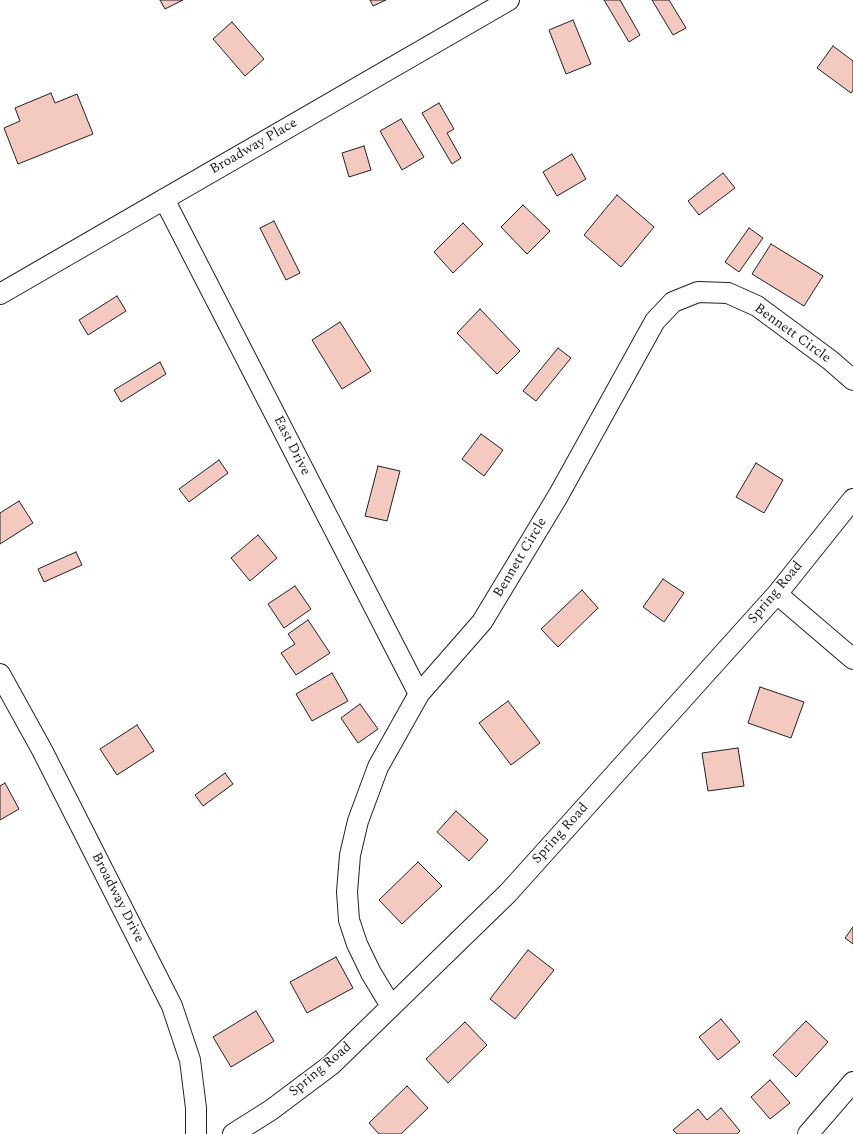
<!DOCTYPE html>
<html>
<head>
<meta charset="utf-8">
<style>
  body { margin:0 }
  canvas { display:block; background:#fff }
</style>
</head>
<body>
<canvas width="853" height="1134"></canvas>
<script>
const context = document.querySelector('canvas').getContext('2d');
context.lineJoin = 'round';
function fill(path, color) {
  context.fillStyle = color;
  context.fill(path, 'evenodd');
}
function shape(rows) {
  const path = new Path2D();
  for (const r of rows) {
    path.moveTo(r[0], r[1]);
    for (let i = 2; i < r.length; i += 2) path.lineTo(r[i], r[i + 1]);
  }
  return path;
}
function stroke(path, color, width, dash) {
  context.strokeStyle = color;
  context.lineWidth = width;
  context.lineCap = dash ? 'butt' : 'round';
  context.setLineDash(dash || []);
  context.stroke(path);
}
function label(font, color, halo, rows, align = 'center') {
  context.font = font + ' Spectral,serif';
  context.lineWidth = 3;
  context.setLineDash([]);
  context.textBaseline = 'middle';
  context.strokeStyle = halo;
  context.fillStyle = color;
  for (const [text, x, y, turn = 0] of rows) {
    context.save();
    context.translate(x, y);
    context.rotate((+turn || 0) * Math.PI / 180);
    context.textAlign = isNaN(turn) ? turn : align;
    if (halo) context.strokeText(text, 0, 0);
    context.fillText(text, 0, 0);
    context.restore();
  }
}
const building = shape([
  [160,0,183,0,165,9,160,0],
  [370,0,386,0,373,6,370,0],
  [604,0,620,0,640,35,629,42,604,0],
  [652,0,669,0,686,28,673,35,652,0],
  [573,20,591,64,566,74,549,30,573,20],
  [232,22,264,59,245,76,213,39,232,22],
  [833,46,853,61,853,90,851,93,817,68,833,46],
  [51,93,55,103,77,94,93,134,18,164,4,128,20,121,15,108,51,93],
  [439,103,454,129,447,133,461,158,452,164,422,113,439,103],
  [401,119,424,157,402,170,380,131,401,119],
  [364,146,371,170,349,177,342,153,364,146],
  [572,154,586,179,557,196,543,172,572,154],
  [723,173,735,188,699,215,688,201,723,173],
  [617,195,654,227,621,267,584,235,617,195],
  [523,205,550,231,527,254,501,227,523,205],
  [274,221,300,273,286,280,260,228,274,221],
  [463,223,483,244,453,273,434,252,463,223],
  [749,228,763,238,739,272,725,262,749,228],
  [771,244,823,276,804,306,752,274,771,244],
  [117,296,126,311,88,335,79,320,117,296],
  [480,309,520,351,497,374,457,333,480,309],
  [340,322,371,371,342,389,312,340,340,322],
  [558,348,571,358,536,401,523,391,558,348],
  [160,362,166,374,121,402,114,390,160,362],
  [481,434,503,450,484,476,462,459,481,434],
  [219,460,228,473,189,502,179,489,219,460],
  [756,463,783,480,764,513,736,497,756,463],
  [378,466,400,471,387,521,365,516,378,466],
  [19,501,33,523,0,544,0,513,19,501],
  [258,535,277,558,250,581,231,558,258,535],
  [76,552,82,565,44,582,38,569,76,552],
  [663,579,684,593,664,622,643,607,663,579],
  [295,586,311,609,284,628,268,604,295,586],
  [582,590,598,608,558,647,541,629,582,590],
  [308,620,330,653,296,675,281,653,295,644,288,634,308,620],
  [332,673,348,701,312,721,296,694,332,673],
  [760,687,804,702,791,738,748,723,760,687],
  [508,701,540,743,511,765,479,723,508,701],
  [360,704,378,729,358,743,341,718,360,704],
  [137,725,154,751,117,775,100,749,137,725],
  [738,748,744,786,708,791,702,753,738,748],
  [225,773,233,784,203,806,195,795,225,773],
  [5,783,19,809,0,820,0,786,5,783],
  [456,811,488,840,469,861,437,832,456,811],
  [418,862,442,886,402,924,379,900,418,862],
  [853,927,853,944,845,938,853,927],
  [528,950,554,970,515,1019,490,999,528,950],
  [336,957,353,988,307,1013,290,982,336,957],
  [256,1011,274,1041,231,1067,213,1037,256,1011],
  [721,1019,740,1042,718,1060,699,1037,721,1019],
  [806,1021,828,1042,796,1077,773,1055,806,1021],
  [465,1022,487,1045,448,1083,426,1059,465,1022],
  [770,1080,790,1103,770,1119,751,1097,770,1080],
  [407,1086,428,1108,401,1134,379,1134,369,1123,407,1086],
  [721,1108,740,1131,737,1134,677,1134,673,1130,698,1109,707,1120,721,1108]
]);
fill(building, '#f3c9c0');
stroke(building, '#222', 1);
const street = shape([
  [164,199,419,694],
  [0,294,509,0],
  [777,594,853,659],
  [0,674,42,750,172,1006,190,1060,196,1108,196,1134],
  [391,1006,371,973,357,944,349,920,347,892,350,855,358,821,378,767,419,694,482,622,558,496,655,321,673,302,698,292,728,293,757,306,830,360,853,380],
  [233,1134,271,1110,331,1065,508,893,777,594,853,499],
  [808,1134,853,1082]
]);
stroke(street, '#222', 22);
stroke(street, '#fff', 20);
label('14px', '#222', '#fff', [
  ["Broadway Place",254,147,-30],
  ["Bennett Circle",792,334,36],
  ["East Drive",291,446,63],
  ["Bennett Circle",521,558,-59],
  ["Spring Road",776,593,-50],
  ["Spring Road",561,834,-48],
  ["Broadway Drive",117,898,63],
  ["Spring Road",321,1070,-40]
]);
</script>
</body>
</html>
